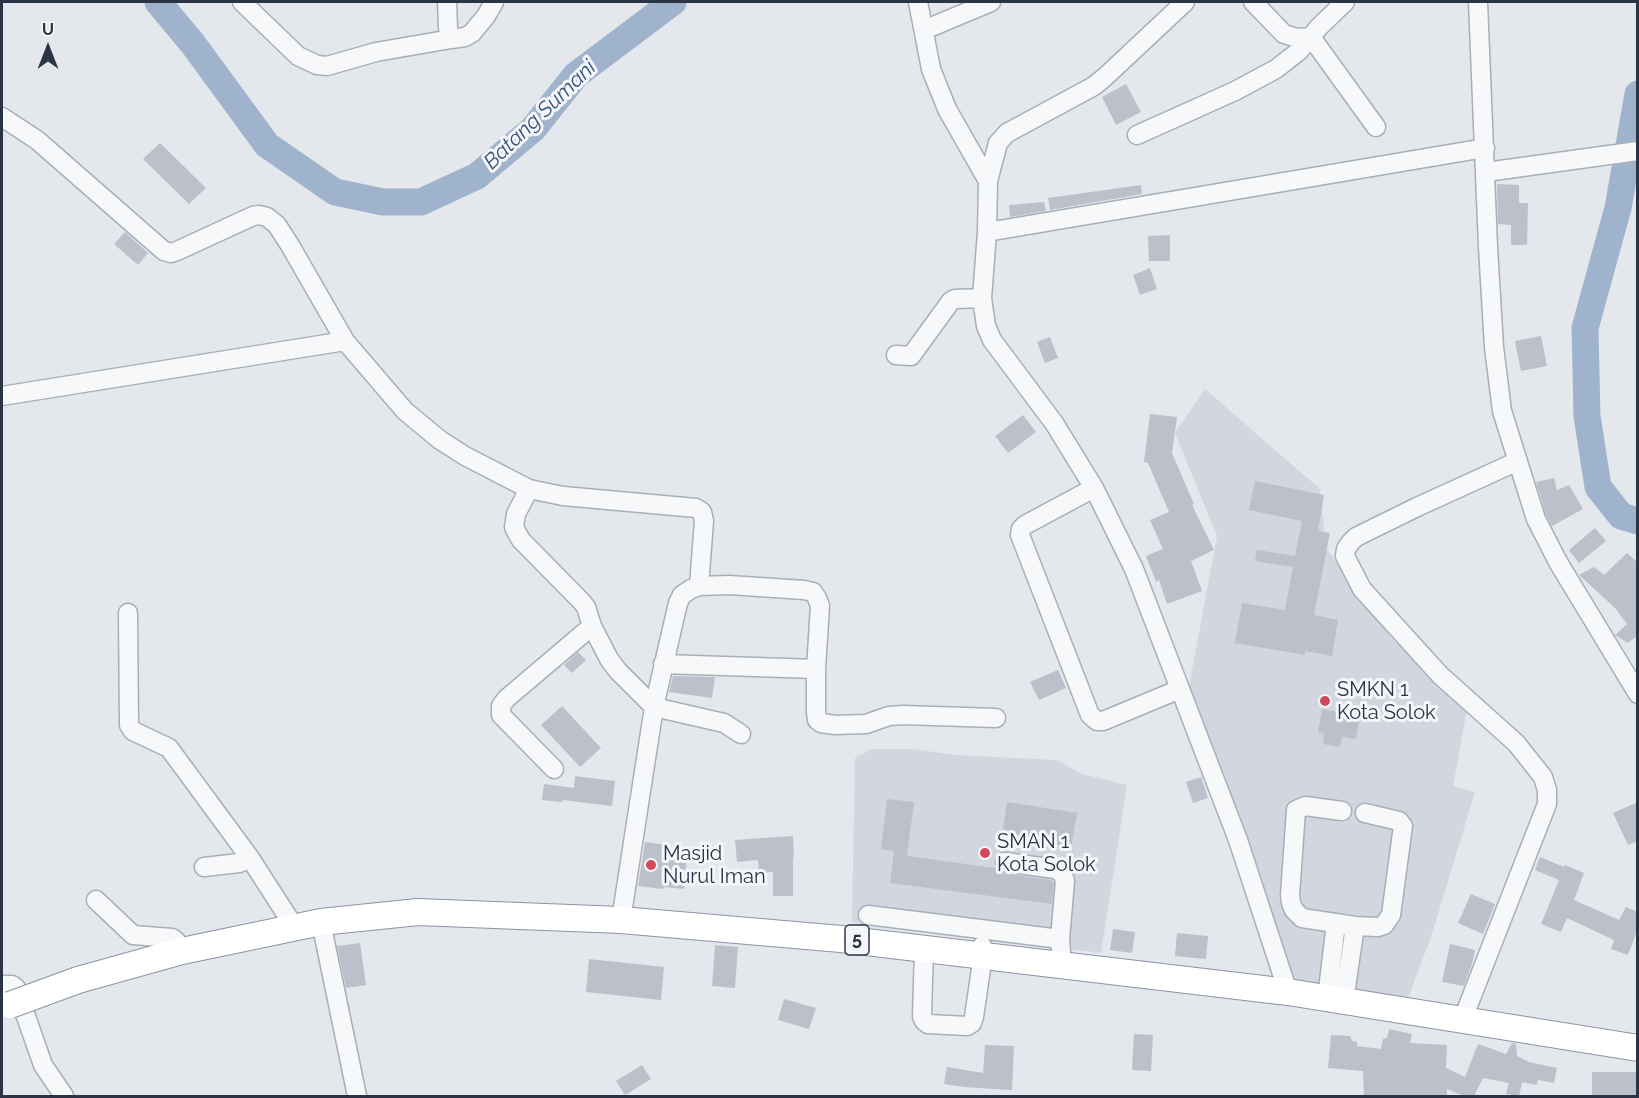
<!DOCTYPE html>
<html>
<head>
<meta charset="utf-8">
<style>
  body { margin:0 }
  #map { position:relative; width:1639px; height:1098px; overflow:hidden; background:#e4e7ec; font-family:Raleway,sans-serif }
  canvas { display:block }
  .frame { position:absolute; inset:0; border:3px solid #2b3445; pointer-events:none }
  .north { position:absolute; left:18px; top:18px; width:60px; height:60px; -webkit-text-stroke:4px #f4f6f9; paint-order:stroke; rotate:0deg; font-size:16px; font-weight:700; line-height:24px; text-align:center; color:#2b3445 }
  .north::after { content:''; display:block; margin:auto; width:21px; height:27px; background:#2b3445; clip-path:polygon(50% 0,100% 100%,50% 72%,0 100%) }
</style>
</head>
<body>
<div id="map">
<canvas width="1639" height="1098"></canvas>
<div class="frame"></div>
<div class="north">U</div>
</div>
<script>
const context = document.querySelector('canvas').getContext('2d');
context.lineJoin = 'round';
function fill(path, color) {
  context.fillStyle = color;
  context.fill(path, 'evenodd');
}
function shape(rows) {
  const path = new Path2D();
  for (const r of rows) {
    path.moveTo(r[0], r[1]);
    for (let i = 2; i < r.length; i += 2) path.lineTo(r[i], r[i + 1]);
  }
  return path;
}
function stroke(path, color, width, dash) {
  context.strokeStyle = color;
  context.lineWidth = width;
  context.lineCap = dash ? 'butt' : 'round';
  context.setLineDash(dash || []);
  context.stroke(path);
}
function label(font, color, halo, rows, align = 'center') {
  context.font = font + ' Raleway,sans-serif';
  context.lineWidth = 6;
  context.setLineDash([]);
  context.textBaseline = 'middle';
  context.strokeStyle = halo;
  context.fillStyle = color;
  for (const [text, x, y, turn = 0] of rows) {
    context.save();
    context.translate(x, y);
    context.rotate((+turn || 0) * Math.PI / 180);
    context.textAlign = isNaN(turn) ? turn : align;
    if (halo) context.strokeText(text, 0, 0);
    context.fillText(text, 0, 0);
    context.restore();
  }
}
fill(shape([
  [1205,389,1320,489,1326,548,1392,639,1467,710,1453,786,1475,792,1431,937,1406,1003,1291,986,1188,692,1217,536,1175,433],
  [872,749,913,749,955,755,1057,760,1082,774,1127,785,1101,953,852,922,855,758]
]), '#d2d6de');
stroke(shape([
  [158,2,193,44,267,145,335,192,383,202,421,202,477,176,533,129,576,75,673,2],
  [1638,94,1618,208,1585,328,1587,416,1598,487,1621,516,1638,521]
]), '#9fb4cc', 27);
fill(shape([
  [1126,84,1141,112,1116,125,1102,97],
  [160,143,206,188,189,204,143,159],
  [1497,184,1519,185,1519,203,1528,203,1527,245,1511,245,1511,225,1498,224],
  [1141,185,1142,194,1050,210,1048,198],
  [1044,202,1046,211,1010,217,1009,205],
  [125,232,148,253,138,265,114,244],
  [1170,235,1170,261,1149,261,1148,236],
  [1150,268,1157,289,1140,295,1133,275],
  [1541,336,1547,366,1521,371,1515,341],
  [1050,337,1058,358,1045,363,1037,342],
  [1150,414,1177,417,1172,453,1194,504,1192,505,1214,550,1191,561,1202,591,1167,604,1159,580,1156,582,1146,556,1163,549,1150,520,1169,512,1148,463,1144,462],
  [1023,415,1036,432,1008,453,995,436],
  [1554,478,1557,490,1569,485,1583,509,1552,526,1546,515,1536,482],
  [1255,481,1324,495,1318,531,1330,533,1314,615,1338,620,1332,656,1305,651,1305,655,1235,643,1242,603,1285,610,1293,567,1255,561,1257,550,1295,556,1302,521,1249,510],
  [1595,528,1606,541,1579,563,1569,550],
  [1627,553,1638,563,1638,637,1637,636,1628,643,1615,635,1627,624,1615,608,1579,575,1594,567,1604,575],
  [578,652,586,660,572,673,564,665],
  [1058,670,1066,688,1039,700,1030,682],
  [673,676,715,677,712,698,669,692],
  [562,706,601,748,580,767,541,725],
  [1322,709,1360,716,1356,739,1342,737,1340,747,1323,744,1324,733,1318,732],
  [575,776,615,781,612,806,563,800,562,802,542,800,544,784,574,788],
  [1201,777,1208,798,1193,803,1186,782],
  [887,799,914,802,907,856,995,868,999,871,1003,873,1051,880,1054,883,1052,904,890,883,894,851,881,849],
  [1007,802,1077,813,1071,847,1002,836],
  [1638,802,1638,841,1628,845,1613,813],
  [793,836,794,857,793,857,793,896,773,896,773,872,759,873,758,860,737,862,735,840],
  [645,842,669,845,668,853,687,855,684,889,664,887,663,889,638,886],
  [1540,857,1564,867,1565,865,1584,873,1574,900,1619,920,1626,907,1638,912,1638,928,1628,955,1611,949,1614,940,1567,918,1561,932,1541,924,1559,880,1535,870],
  [1471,894,1495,904,1483,934,1458,923],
  [1113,929,1135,932,1132,953,1110,950],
  [1177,933,1208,936,1206,959,1175,956],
  [360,943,366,985,346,988,337,946],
  [1450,944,1475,950,1472,964,1464,986,1442,982],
  [715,945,738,947,735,988,712,986],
  [589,959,664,967,661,1000,586,992],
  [784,999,816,1008,809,1029,778,1020],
  [1389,1029,1412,1034,1410,1043,1447,1045,1446,1068,1465,1077,1478,1044,1506,1054,1512,1043,1516,1044,1517,1056,1529,1062,1557,1068,1554,1083,1538,1080,1537,1085,1522,1082,1519,1096,1506,1094,1509,1083,1483,1078,1474,1096,1464,1096,1447,1089,1447,1096,1364,1096,1363,1071,1328,1068,1331,1035,1350,1036,1352,1041,1357,1042,1357,1046,1381,1049,1383,1039,1387,1038],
  [1134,1034,1153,1035,1151,1071,1132,1070],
  [985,1045,1014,1046,1012,1090,964,1087,944,1084,947,1067,983,1073],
  [642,1065,651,1079,625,1095,616,1081],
  [1592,1072,1638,1072,1638,1096,1592,1096]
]), '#bbc0ca');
const minor = shape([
  [242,2,298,56,317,65,327,66,376,52,451,39],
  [447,2,448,28,451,39,465,37,472,33,486,16,494,2],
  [918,2,931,69,947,109,988,181],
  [1185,2,1105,77,1094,86,1007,133,998,143,988,181,987,232,982,298,986,326,992,340,1054,423,1094,488,1134,569,1238,840,1288,992],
  [1253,2,1284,34,1297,38,1311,37,1376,127],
  [1478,2,1488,247,1494,347,1502,411,1536,519,1558,562,1638,694],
  [924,30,991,2],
  [2,117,37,140,164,251,171,253,177,251,253,216,259,215,267,217,277,225,291,247,345,341,405,411,440,440,465,456,529,489,563,496,696,508,702,512,704,521,699,586],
  [1137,135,1235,91,1276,69,1299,51,1319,27,1345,2],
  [1486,172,1638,151],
  [987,232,1485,148],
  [896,355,911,356,951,301,955,299,982,298],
  [2,396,345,341],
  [1094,488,1025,525,1021,529,1020,535,1090,715,1097,721,1103,721,1180,689],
  [529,489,516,514,514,527,517,533,521,540,582,602,586,607,592,626,609,659,618,671,654,707,724,723,741,734],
  [128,613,129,725,133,731,169,748,250,858],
  [663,664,816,669],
  [554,769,501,715,501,706,506,699,592,626],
  [1342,811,1305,806,1296,810,1290,895,1291,903,1294,910,1302,918,1355,926,1378,927,1384,925,1391,915,1403,826,1399,821,1365,813],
  [1005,862,1055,869,1062,873,1065,881,1060,939],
  [204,867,239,863,250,858,295,928],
  [96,900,133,935,172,938,176,941,182,951],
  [868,915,1060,939,1062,965],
  [621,920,654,707,678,603,682,595,691,589,699,586,729,585,804,590,813,592,817,598,820,606,816,669,816,712,817,720,821,723,835,725,866,724,889,716,903,715,996,718],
  [321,922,357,1096],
  [924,948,922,1016,924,1021,928,1024,967,1026,972,1023,974,1017,983,955,982,946],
  [2,985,12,985,16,988,43,1065,64,1096],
  [1327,998,1336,923],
  [1344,1001,1355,926],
  [1462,1021,1547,804,1547,790,1543,777,1516,743,1440,675,1362,589,1345,556,1346,549,1350,543,1356,537,1417,507,1518,461]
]);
const highway = shape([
  [78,980,182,951,321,922,418,912,621,920,841,939,1288,992,1638,1048]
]);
stroke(minor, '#a9aeb7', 21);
stroke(highway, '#8b94a3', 28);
stroke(minor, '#f7f8fa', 18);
stroke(highway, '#fff', 26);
const highwayBridge = shape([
  [10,1005,78,980]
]);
stroke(highwayBridge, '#8b94a3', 28, []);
stroke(highwayBridge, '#fff', 26);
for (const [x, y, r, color] of [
  [1325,701,6,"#d1495b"],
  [985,853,6,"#d1495b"],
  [651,865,6,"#d1495b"]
]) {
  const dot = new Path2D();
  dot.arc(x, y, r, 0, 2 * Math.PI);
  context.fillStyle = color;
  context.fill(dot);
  stroke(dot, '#f4f6f9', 2);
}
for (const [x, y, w] of [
  [857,940,24]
]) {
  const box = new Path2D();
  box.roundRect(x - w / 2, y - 15, w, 30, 4.5);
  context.fillStyle = '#f4f6f9';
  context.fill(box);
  stroke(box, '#2b3445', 1.5);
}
label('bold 18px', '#2b3445', null, [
  ["5",857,940]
]);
label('20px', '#2b3445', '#f4f6f9', [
  ["SMKN 1",1337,690],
  ["Kota Solok",1337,713],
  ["SMAN 1",997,842],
  ["Kota Solok",997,865],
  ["Masjid",663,854],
  ["Nurul Iman",663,877]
], 'left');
label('italic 21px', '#34527a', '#f4f6f9', [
  ["Batang Sumani",540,115,-44]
]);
</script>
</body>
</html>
